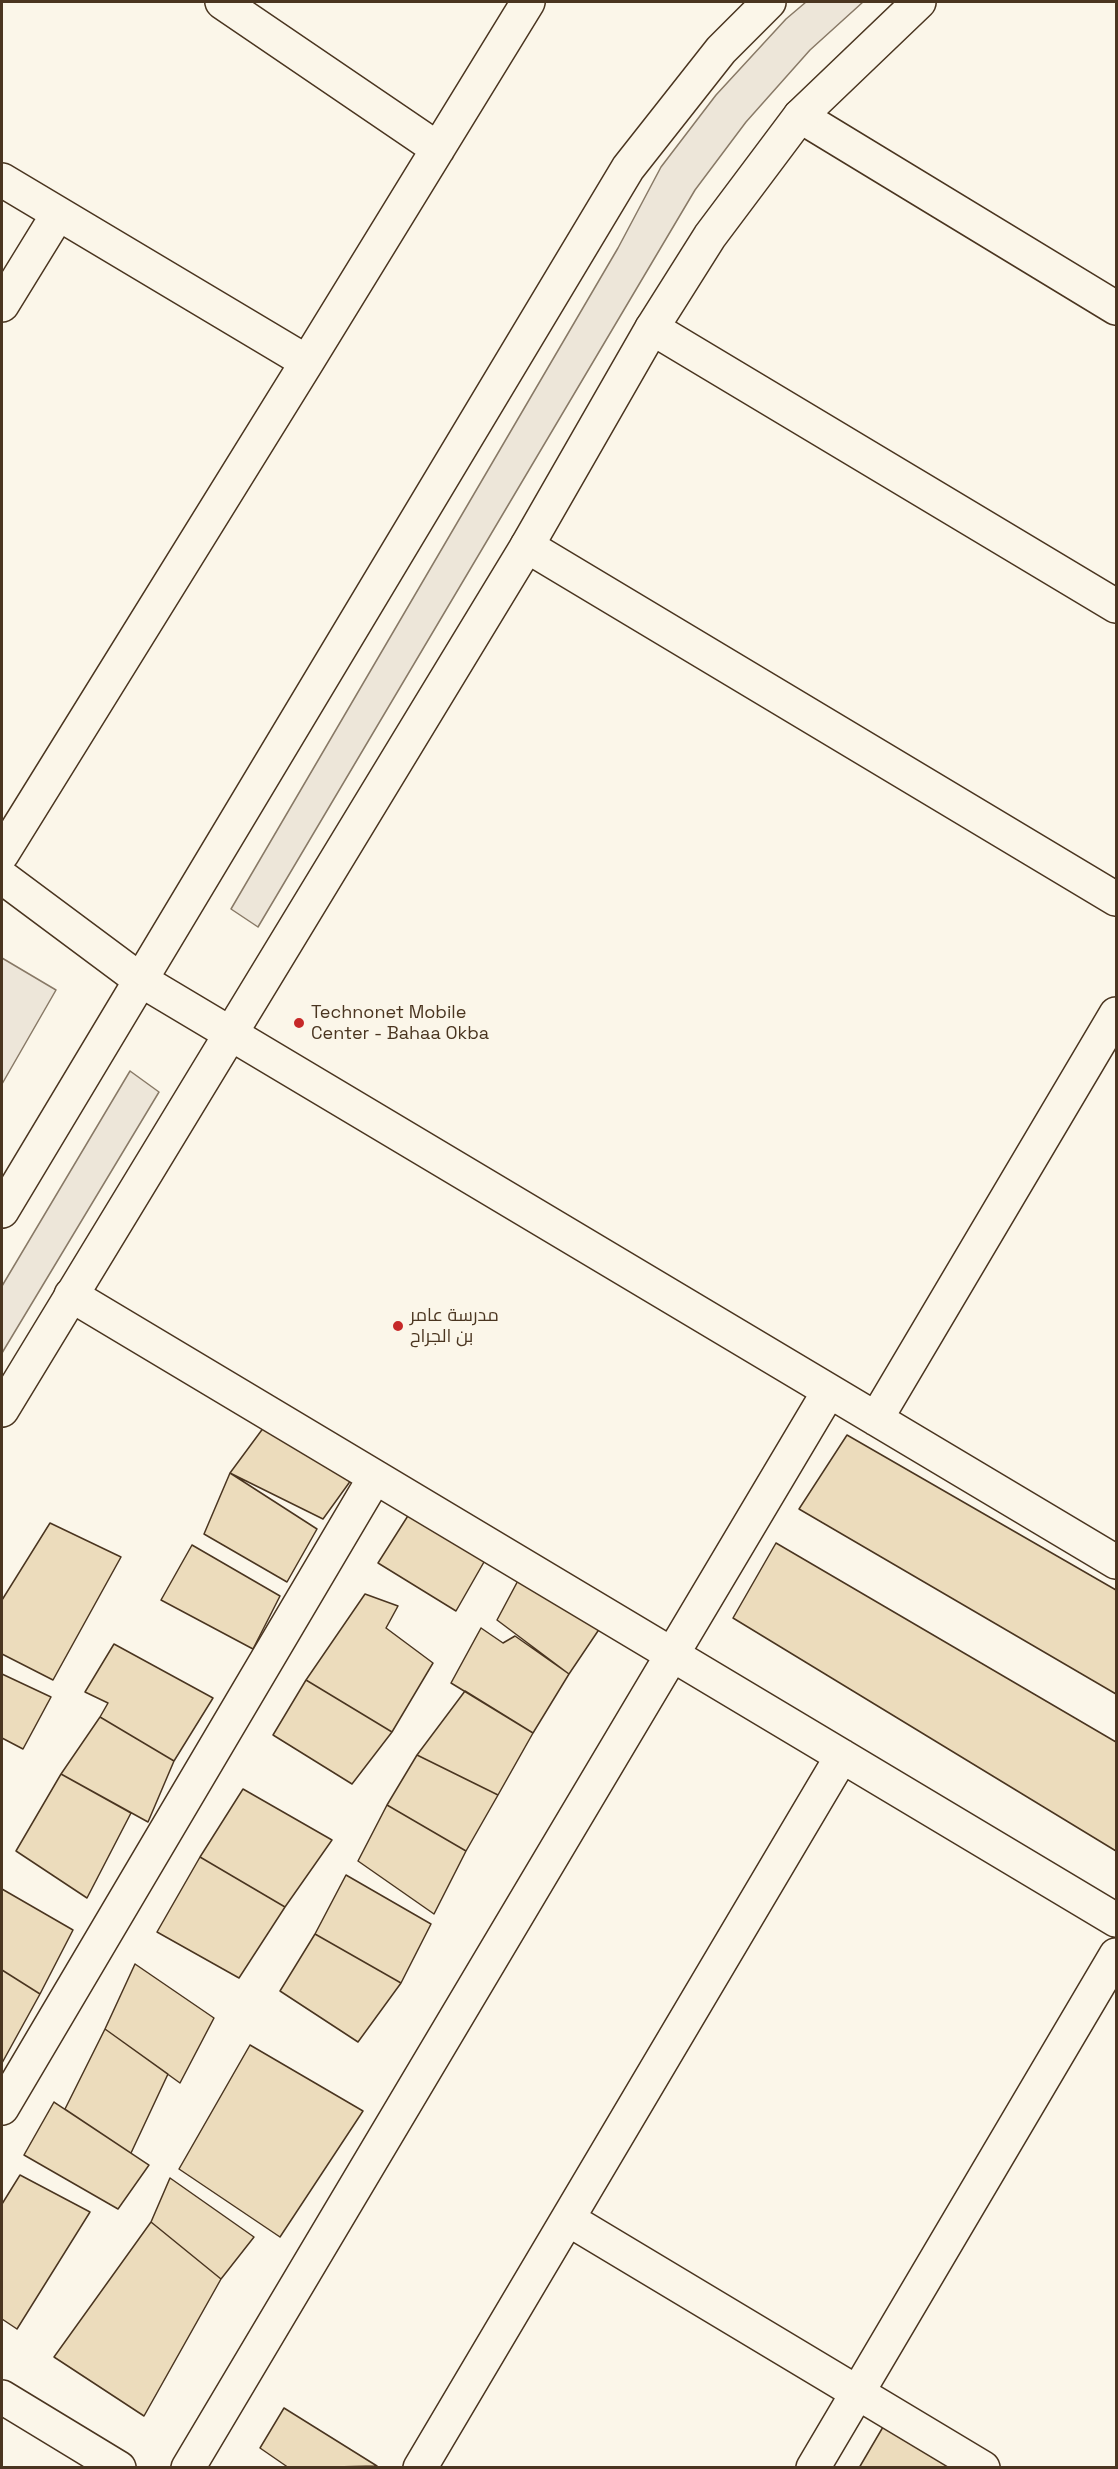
<!DOCTYPE html>
<html>
<head>
<meta charset="utf-8">
<style>
  body { margin:0 }
  #map { position:relative; width:1118px; height:2469px; overflow:hidden; background:#fbf6e9; font-family:"Space Grotesk",sans-serif }
  canvas { display:block }
  .frame { position:absolute; inset:0; border:3px solid #4a3520; pointer-events:none }
</style>
</head>
<body>
<div id="map">
<canvas width="1118" height="2469"></canvas>
<div class="frame"></div>
</div>
<script>
const context = document.querySelector('canvas').getContext('2d');
context.lineJoin = 'round';
function fill(path, color) {
  context.fillStyle = color;
  context.fill(path, 'evenodd');
}
function shape(rows) {
  const path = new Path2D();
  for (const r of rows) {
    path.moveTo(r[0], r[1]);
    for (let i = 2; i < r.length; i += 2) path.lineTo(r[i], r[i + 1]);
  }
  return path;
}
function stroke(path, color, width, dash) {
  context.strokeStyle = color;
  context.lineWidth = width;
  context.lineCap = dash ? 'butt' : 'round';
  context.setLineDash(dash || []);
  context.stroke(path);
}
function label(font, color, halo, rows, align = 'center') {
  context.font = font + ' "Space Grotesk",Cairo,sans-serif';
  context.lineWidth = 4.5;
  context.setLineDash([]);
  context.textBaseline = 'middle';
  context.strokeStyle = halo;
  context.fillStyle = color;
  for (const [text, x, y, turn = 0] of rows) {
    context.save();
    context.translate(x, y);
    context.rotate((+turn || 0) * Math.PI / 180);
    context.textAlign = isNaN(turn) ? turn : align;
    if (halo) context.strokeText(text, 0, 0);
    context.fillText(text, 0, 0);
    context.restore();
  }
}
const green = shape([
  [806,2,863,2,810,50,746,122,695,190,258,927,231,909,618,248,661,167,716,95,786,19,806,2],
  [2,958,56,990,2,1084,2,958],
  [130,1071,159,1092,2,1353,2,1286,130,1071]
]);
fill(green, '#ede6d9');
stroke(green, '#887966', 1.5);
const building = shape([
  [264,1427,354,1476,323,1519,230,1473,264,1427],
  [847,1435,1116,1590,1116,1694,799,1509,847,1435],
  [230,1473,317,1529,287,1582,204,1534,230,1473],
  [411,1511,488,1555,456,1611,378,1563,411,1511],
  [50,1523,121,1557,53,1680,2,1654,2,1600,50,1523],
  [776,1543,1116,1742,1116,1851,733,1618,776,1543],
  [192,1545,280,1596,253,1649,161,1600,192,1545],
  [521,1575,602,1625,569,1674,497,1620,521,1575],
  [365,1594,398,1606,386,1628,433,1663,392,1732,306,1680,365,1594],
  [481,1628,503,1643,515,1636,569,1674,533,1733,451,1683,481,1628],
  [114,1644,213,1698,174,1761,100,1717,108,1703,85,1692,114,1644],
  [2,1674,51,1697,23,1749,2,1738,2,1674],
  [306,1680,392,1732,352,1784,273,1735,306,1680],
  [465,1691,533,1733,498,1795,417,1755,465,1691],
  [100,1717,174,1761,148,1822,61,1774,100,1717],
  [417,1755,498,1795,466,1851,387,1805,417,1755],
  [61,1774,131,1813,87,1898,16,1851,61,1774],
  [243,1789,332,1840,285,1907,200,1857,243,1789],
  [387,1805,466,1851,434,1914,358,1861,387,1805],
  [200,1857,285,1907,239,1978,157,1932,200,1857],
  [346,1875,431,1924,401,1983,315,1934,346,1875],
  [2,1889,73,1930,40,1994,2,1970,2,1889],
  [315,1934,401,1983,358,2042,280,1991,315,1934],
  [135,1964,214,2018,180,2083,105,2029,135,1964],
  [2,1970,40,1994,2,2063,2,1970],
  [105,2029,168,2074,131,2153,65,2109,105,2029],
  [250,2045,363,2111,280,2237,179,2169,250,2045],
  [54,2102,149,2165,118,2209,24,2155,54,2102],
  [20,2175,90,2212,17,2329,2,2319,2,2204,20,2175],
  [170,2178,254,2237,221,2279,151,2222,170,2178],
  [151,2222,221,2279,144,2416,54,2357,151,2222],
  [284,2408,377,2466,289,2468,260,2448,284,2408],
  [883,2427,953,2468,859,2468,883,2427]
]);
fill(building, '#ecdcbc');
stroke(building, '#4a3520', 1.5);
const minor = shape([
  [222,2,438,149],
  [800,116,1116,308],
  [2,180,307,362],
  [2,305,58,214],
  [652,328,1116,606],
  [527,546,1116,899],
  [2,854,307,362,528,2],
  [2,877,139,979,1116,1562],
  [71,1295,1116,1920],
  [876,1419,1116,1014],
  [2,2108,375,1477],
  [568,2219,983,2468],
  [2,2397,119,2468],
  [188,2468,829,1391],
  [420,2468,842,1756],
  [813,2468,1116,1955]
]);
const primary = shape([
  [2,1211,628,168,721,50,769,2],
  [2,1410,527,546,652,328,710,236,800,116,919,2]
]);
stroke(minor, '#4a3520', 36);
stroke(primary, '#4a3520', 36);
stroke(minor, '#fbf6e9', 33);
stroke(primary, '#fbf6e9', 33);
for (const [x, y, r, color] of [
  [299,1023,6,"#c62828"],
  [398,1326,6,"#c62828"]
]) {
  const dot = new Path2D();
  dot.arc(x, y, r, 0, 2 * Math.PI);
  context.fillStyle = color;
  context.fill(dot);
  stroke(dot, '#fbf6e9', 2);
}
label('18px', '#4a3520', '#fbf6e9', [
  ["Technonet Mobile",311,1013],
  ["Center - Bahaa Okba",311,1034],
  ["مدرسة عامر",410,1316],
  ["بن الجراح",410,1337]
], 'left');
</script>
</body>
</html>
